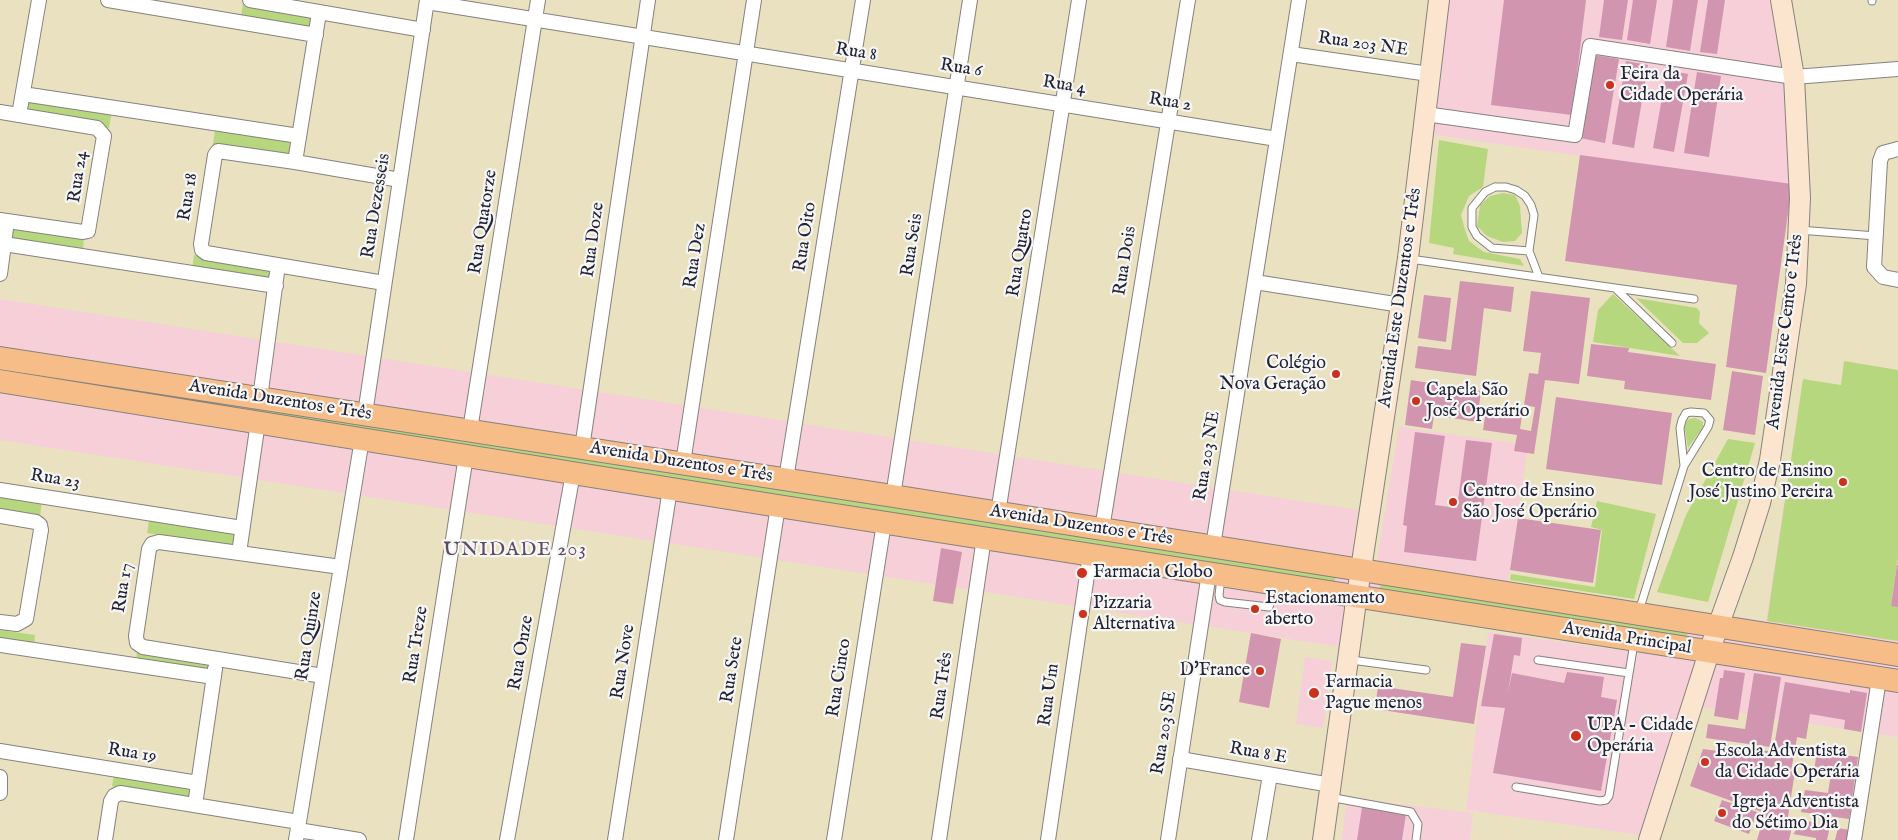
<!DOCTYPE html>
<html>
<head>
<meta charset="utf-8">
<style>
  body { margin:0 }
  canvas { display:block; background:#eae1c1 }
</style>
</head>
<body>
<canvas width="1898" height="840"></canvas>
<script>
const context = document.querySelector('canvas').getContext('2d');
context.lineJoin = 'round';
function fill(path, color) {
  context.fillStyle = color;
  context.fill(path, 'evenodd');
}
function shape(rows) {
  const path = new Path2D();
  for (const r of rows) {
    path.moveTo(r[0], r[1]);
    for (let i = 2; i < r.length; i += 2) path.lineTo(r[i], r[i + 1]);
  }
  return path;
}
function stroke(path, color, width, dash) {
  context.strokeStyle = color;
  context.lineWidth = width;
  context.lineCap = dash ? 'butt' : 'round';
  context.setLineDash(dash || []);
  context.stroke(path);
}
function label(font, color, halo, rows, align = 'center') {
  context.font = font + ' "IM FELL English",serif';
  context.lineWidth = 4.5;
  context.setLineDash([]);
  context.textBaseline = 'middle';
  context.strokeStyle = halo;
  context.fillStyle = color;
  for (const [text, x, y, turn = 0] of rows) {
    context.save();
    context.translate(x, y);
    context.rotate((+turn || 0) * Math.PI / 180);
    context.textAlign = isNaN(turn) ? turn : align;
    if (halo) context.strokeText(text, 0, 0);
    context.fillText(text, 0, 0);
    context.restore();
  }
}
fill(shape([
  [1448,0,1770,0,1789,120,1792,187,1430,134],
  [0,299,1358,510,1351,560,1766,621,1803,379,1898,395,1898,737,1701,707,1713,662,1362,602,1354,649,0,440],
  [1399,427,1528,445,1508,582,1377,560],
  [1488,632,1704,662,1641,835,1466,810],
  [1305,657,1332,661,1323,728,1296,724],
  [1347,798,1473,813,1470,840,1342,840]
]), '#f6cfd8');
fill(shape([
  [243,2,312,15,310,31,241,18],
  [27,98,112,112,109,128,25,113],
  [215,130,295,142,292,157,213,144],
  [1439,140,1488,149,1483,187,1469,196,1461,215,1465,230,1469,241,1484,252,1520,259,1524,266,1453,254,1454,248,1429,243],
  [1503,193,1515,195,1520,206,1522,233,1515,241,1503,242,1487,236,1477,226,1480,205,1490,196],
  [9,226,84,237,83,251,7,240],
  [194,255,275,268,273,283,192,270],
  [1613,294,1680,356,1593,342,1598,310],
  [1636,298,1697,308,1700,312,1699,323,1709,333,1697,343,1683,343],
  [1844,361,1898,370,1898,558,1891,605,1898,607,1898,641,1767,621,1803,379,1841,385],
  [0,363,1336,574,1334,584,0,372],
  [1696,418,1703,422,1703,427,1688,448,1684,424,1689,419],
  [1728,439,1755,443,1708,602,1657,592,1686,515],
  [0,495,42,501,40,517,0,510],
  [1597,501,1656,514,1634,599,1510,580,1511,574,1595,587,1602,530,1591,527],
  [149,521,235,533,234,546,147,533],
  [1381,582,1688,631,1686,641,1379,592],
  [0,630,35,635,34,648,0,643],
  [137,651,214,662,212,674,136,663],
  [114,775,193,787,191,799,112,786]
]), '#b7d77e');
fill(shape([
  [1504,0,1586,0,1572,115,1491,105],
  [1604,0,1628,0,1622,40,1599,37],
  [1633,0,1657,0,1650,44,1627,40],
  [1673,0,1698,0,1690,51,1666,47],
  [1708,0,1725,0,1717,54,1700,52],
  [1594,55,1619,59,1605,143,1580,138],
  [1626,61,1648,65,1634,148,1612,144],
  [1667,70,1688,74,1674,152,1653,148],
  [1697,72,1721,76,1709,157,1684,153],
  [1580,155,1792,184,1766,373,1726,367,1737,285,1565,261],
  [1460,281,1514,287,1511,312,1484,308,1476,376,1415,368,1418,346,1451,350],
  [1531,291,1590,298,1579,384,1545,380,1534,454,1514,451,1517,435,1483,430,1486,410,1522,415,1520,429,1531,431,1535,407,1524,405,1529,373,1538,374,1541,353,1523,351],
  [1424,295,1451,298,1446,342,1418,338],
  [1591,344,1629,348,1628,352,1716,364,1711,400,1624,389,1625,381,1587,376],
  [1732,371,1763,376,1755,435,1723,430],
  [1411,380,1481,391,1477,422,1434,415,1432,429,1405,425],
  [1556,397,1672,413,1662,485,1546,469],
  [1415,432,1445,436,1435,505,1457,508,1466,440,1492,443,1476,561,1404,552,1407,526,1403,525],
  [1518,518,1601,530,1593,583,1510,570],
  [941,548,962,552,953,604,933,601],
  [1897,565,1898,565,1898,607,1891,606],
  [1251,633,1281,639,1269,708,1239,702],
  [1494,634,1522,638,1520,656,1514,655,1508,693,1512,673,1564,683,1567,672,1604,677,1601,697,1617,700,1601,791,1493,773,1505,708,1481,706],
  [1461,643,1486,646,1474,724,1375,709,1378,686,1453,697],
  [1724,670,1745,673,1738,720,1714,716,1720,678,1723,678],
  [1754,673,1781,677,1770,747,1706,738,1708,724,1745,729],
  [1785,682,1850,693,1850,690,1867,693,1861,732,1844,729,1845,720,1810,714,1806,739,1797,737,1795,751,1774,747],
  [1721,744,1794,755,1791,771,1795,771,1788,817,1794,818,1789,840,1757,840,1765,813,1690,786,1703,749,1718,751],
  [1817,751,1858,757,1849,819,1801,812,1805,790,1828,793,1831,774,1814,771],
  [1722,800,1757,812,1749,834,1714,821],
  [1362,807,1406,814,1402,840,1357,840],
  [1797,819,1812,822,1811,825,1830,826,1827,840,1816,840,1816,838,1793,834,1795,832],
  [1838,828,1850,830,1849,840,1835,840]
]), '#d195b0');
const lane = shape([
  [1872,0,1872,1],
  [1495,187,1506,187,1516,190,1525,196,1531,205,1534,215,1529,251,1492,248,1477,236,1472,227,1472,208,1485,192,1495,187],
  [1799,230,1876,236],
  [1529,251,1539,277],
  [1410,259,1615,288],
  [1672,343,1615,288,1694,299],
  [1221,578,1219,595,1220,600,1225,602,1269,607,1275,585],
  [1639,611,1684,466,1708,427,1710,420,1704,413,1691,412,1686,413,1682,420,1680,428,1684,466],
  [1351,660,1426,670],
  [1538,660,1629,673],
  [1516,787,1600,801,1606,800,1609,796,1634,643],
  [1329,797,1411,812,1418,824,1416,840]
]);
const street = shape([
  [108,0,316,35],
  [250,0,423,30],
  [427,2,1277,139],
  [1291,54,1429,74],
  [23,94,299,136],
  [0,112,97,128,104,136,88,231,83,232,0,220],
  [1425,114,1575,135,1590,46,1794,77,1898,69],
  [19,115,39,0],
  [1898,149,1883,153,1880,161,1874,267,1883,277,1898,280],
  [295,162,319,13],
  [4,244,276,286],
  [0,274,7,221],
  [1255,282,1401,305],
  [384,283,206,253,202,250,201,244,215,155,218,151,295,162,400,180],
  [260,398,278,265],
  [365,414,427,0],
  [470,430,538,0],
  [582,448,648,0],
  [683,463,754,0],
  [786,479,863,0],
  [0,490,242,528],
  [893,496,970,0],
  [998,513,1079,0],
  [0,516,36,522,40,525,41,530,26,619,17,624,0,622],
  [1102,529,1188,0],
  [1213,546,1299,0],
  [239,553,258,422],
  [0,645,214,677],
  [323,676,143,647,137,643,136,636,149,549,152,544,159,542,341,567],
  [0,751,198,783],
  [1180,759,1331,785],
  [0,777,0,793],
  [195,805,215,669],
  [298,830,359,840],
  [105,840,111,801,114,796,120,793,299,822],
  [296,840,362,439],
  [406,840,466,456],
  [507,840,573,473],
  [615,840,670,489],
  [726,840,778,506],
  [834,840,884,523],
  [939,840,984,538],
  [1048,840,1090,555],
  [1168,840,1209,573],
  [1259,840,1270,775],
  [1854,840,1879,679]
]);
const secondary = shape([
  [1323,840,1355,609,1408,258,1439,0],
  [1649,840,1711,646,1743,557,1760,503,1770,460,1796,284,1800,198,1794,77,1781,0]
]);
const primary = shape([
  [0,358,893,496,1898,655],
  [0,381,778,506,1898,681]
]);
stroke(lane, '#86827e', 9);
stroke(street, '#86827e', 16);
stroke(secondary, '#86827e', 22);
stroke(primary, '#86827e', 24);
stroke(lane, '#fff', 7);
stroke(street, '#fff', 14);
stroke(secondary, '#fce5cf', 20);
stroke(primary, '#f7bd88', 22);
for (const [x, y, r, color] of [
  [1610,85,5,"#c8321e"],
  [1336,374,5,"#c8321e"],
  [1416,401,5,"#c8321e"],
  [1843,482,5,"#c8321e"],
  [1453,502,5,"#c8321e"],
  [1082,573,6,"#c8321e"],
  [1255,609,5,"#c8321e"],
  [1083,614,5,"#c8321e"],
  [1260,671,5,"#c8321e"],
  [1314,693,6,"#c8321e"],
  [1576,736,6,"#c8321e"],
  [1705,762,5,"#c8321e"],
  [1722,813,5,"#c8321e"]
]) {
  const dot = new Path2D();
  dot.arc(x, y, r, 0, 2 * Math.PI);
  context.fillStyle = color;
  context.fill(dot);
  stroke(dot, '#f6f6f2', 2);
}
label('18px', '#22223b', '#f6f6f2', [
  ["Rua 203 NE",1363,45,8],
  ["Rua 8",856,53,9],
  ["Rua 6",961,69,9],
  ["Rua 4",1064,86,9],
  ["Rua 2",1170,103,9],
  ["Rua 24",79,177,-82],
  ["Rua 18",189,197,-81],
  ["Rua Dezesseis",377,206,-81],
  ["Rua Quatorze",484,222,-81],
  ["Rua Oito",806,237,-81],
  ["Rua Doze",594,240,-82],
  ["Rua Seis",913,245,-81],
  ["Rua Quatro",1021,253,-81],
  ["Rua Dez",696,256,-81],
  ["Rua Dois",1126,261,-81],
  ["Avenida Este Duzentos e Três",1401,298,-82],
  ["Avenida Este Cento e Três",1786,332,-83],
  ["Avenida Duzentos e Três",280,401,9],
  ["Rua 203 NE",1208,456,-81],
  ["Avenida Duzentos e Três",681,463,9],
  ["Rua 23",55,480,9],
  ["Avenida Duzentos e Três",1081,526,9],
  ["Rua 17",124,588,-81],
  ["Rua Quinze",310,636,-81],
  ["Avenida Principal",1627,639,9],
  ["Rua Treze",417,645,-81],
  ["Rua Onze",522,653,-80],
  ["Rua Nove",624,662,-81],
  ["Rua Sete",733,670,-81],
  ["Rua Cinco",840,678,-81],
  ["Rua Três",943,686,-82],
  ["Rua Um",1050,695,-82],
  ["Rua 203 SE",1165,733,-81],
  ["Rua 19",132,754,9],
  ["Rua 8 E",1258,754,10]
]);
label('18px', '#22223b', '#f6f6f2', [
  ["Feira da",1620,75],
  ["Cidade Operária",1620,96],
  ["Colégio",1326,364,"right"],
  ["Nova Geração",1326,385,"right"],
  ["Capela São",1426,391],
  ["José Operário",1426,412],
  ["Centro de Ensino",1833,472,"right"],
  ["José Justino Pereira",1833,493,"right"],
  ["Centro de Ensino",1463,492],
  ["São José Operário",1463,513],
  ["Farmacia Globo",1093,573],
  ["Estacionamento",1265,599],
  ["aberto",1265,620],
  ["Pizzaria",1093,604],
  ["Alternativa",1093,625],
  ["D'France",1250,671,"right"],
  ["Farmacia",1325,683],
  ["Pague menos",1325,704],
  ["UPA - Cidade",1587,726],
  ["Operária",1587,747],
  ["Escola Adventista",1715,752],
  ["da Cidade Operária",1715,773],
  ["Igreja Adventista",1732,803],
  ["do Sétimo Dia",1732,824]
], 'left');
context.letterSpacing = '1px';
label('20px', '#5f4a64', '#f6f6f2', [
  ["UNIDADE 203",515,551]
]);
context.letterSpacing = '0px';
</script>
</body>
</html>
